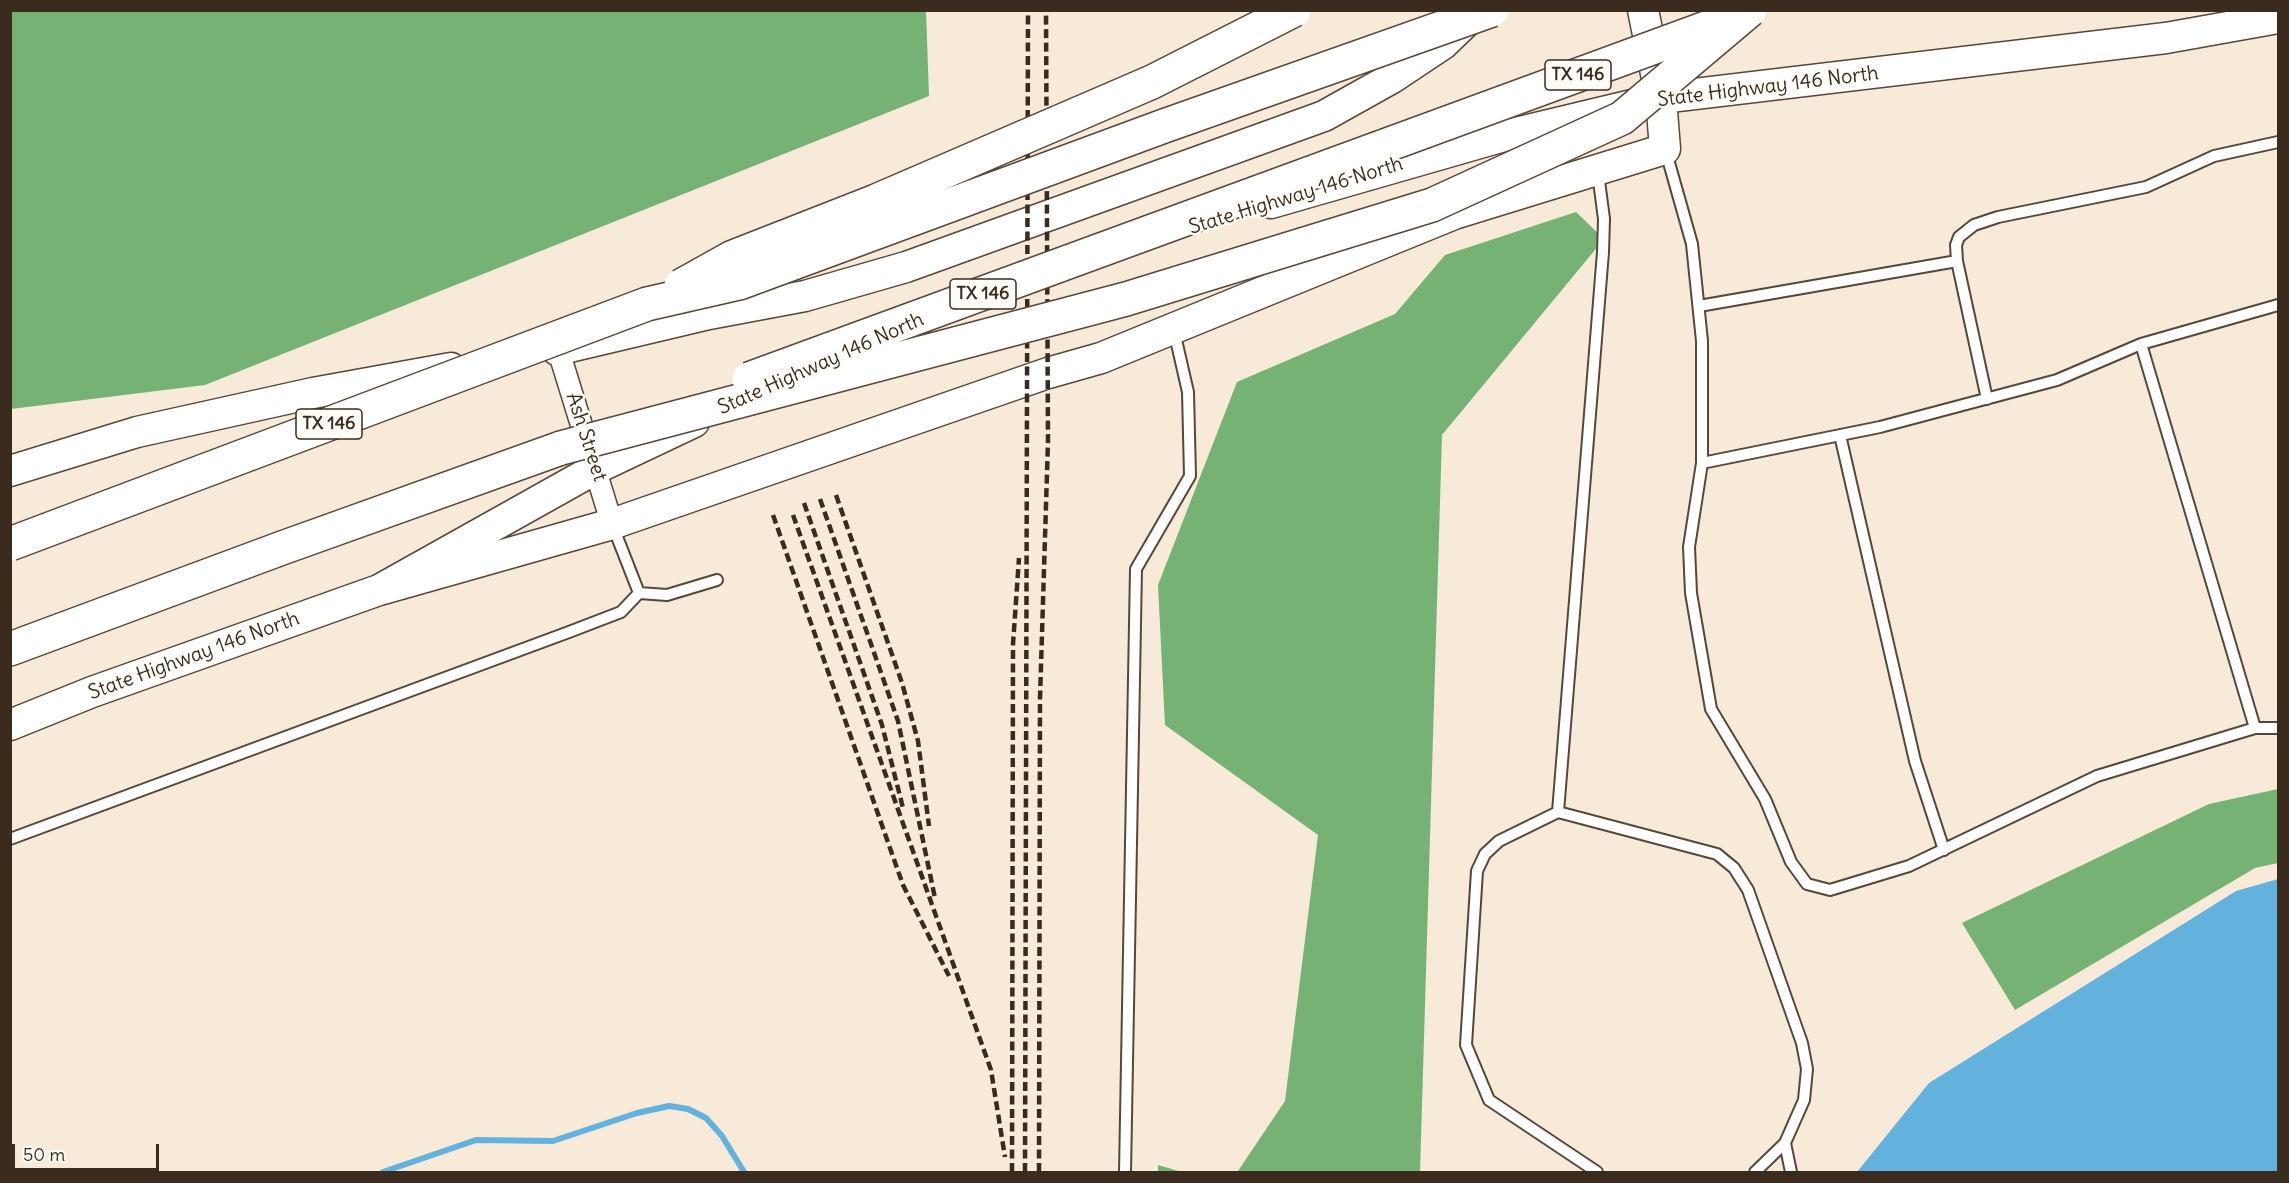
<!DOCTYPE html>
<html>
<head>
<meta charset="utf-8">
<style>
  body { margin:0 }
  #map { position:relative; width:2289px; height:1183px; overflow:hidden; background:#f8ead8; font-family:Delius,sans-serif }
  canvas { display:block }
  .frame { position:absolute; inset:0; border:12px solid #3b2a1e; pointer-events:none }
  .scale { position:absolute; left:12px; top:1144px; width:147px; height:27px; box-sizing:border-box; border:3px solid #3b2a1e; border-top:0; padding-left:8px; font-size:18px; line-height:21px; white-space:nowrap; color:#3b2a1e; -webkit-text-stroke:4px #fdfcf7; paint-order:stroke }
</style>
</head>
<body>
<div id="map">
<canvas width="2289" height="1183"></canvas>
<div class="frame"></div>
<div class="scale">50 m</div>
</div>
<script>
const context = document.querySelector('canvas').getContext('2d');
context.lineJoin = 'round';
function fill(path, color) {
  context.fillStyle = color;
  context.fill(path, 'evenodd');
}
function shape(rows) {
  const path = new Path2D();
  for (const r of rows) {
    path.moveTo(r[0], r[1]);
    for (let i = 2; i < r.length; i += 2) path.lineTo(r[i], r[i + 1]);
  }
  return path;
}
function stroke(path, color, width, dash) {
  context.strokeStyle = color;
  context.lineWidth = width;
  context.lineCap = dash ? 'butt' : 'round';
  context.setLineDash(dash || []);
  context.stroke(path);
}
function label(font, color, halo, rows, align = 'center') {
  context.font = font + ' Delius,sans-serif';
  context.lineWidth = 5;
  context.setLineDash([]);
  context.textBaseline = 'middle';
  context.strokeStyle = halo;
  context.fillStyle = color;
  for (const [text, x, y, turn = 0] of rows) {
    context.save();
    context.translate(x, y);
    context.rotate((+turn || 0) * Math.PI / 180);
    context.textAlign = isNaN(turn) ? turn : align;
    if (halo) context.strokeText(text, 0, 0);
    context.fillText(text, 0, 0);
    context.restore();
  }
}
fill(shape([
  [10,11,926,11,929,96,205,385,11,409],
  [1576,212,1604,239,1442,435,1420,1172,1158,1172,1158,1165,1182,1172,1238,1171,1285,1101,1318,835,1165,725,1158,585,1237,382,1395,314,1445,255],
  [2278,789,2278,863,2255,868,2015,1010,1962,923,2209,804]
]), '#76b273');
fill(shape([
  [2278,879,2278,1172,1857,1172,1929,1083,2236,891]
]), '#62b2dd');
stroke(shape([
  [383,1172,476,1140,553,1141,637,1113,669,1106,688,1109,706,1118,722,1136,744,1172]
]), '#62b2dd', 6);
const lane = shape([
  [1666,152,1692,244,1702,341,1702,463,1689,547,1691,593,1711,709,1765,799,1791,862,1807,884,1830,890,1909,866,2097,776,2255,728,2278,728],
  [1957,261,1987,399],
  [1699,306,1957,261,1956,245,1959,237,1974,225,1998,217,2146,187,2214,156,2278,142],
  [2141,344,2255,728],
  [1840,435,1915,761,1944,850],
  [1702,463,1880,427,2057,380,2141,344,2278,305],
  [612,524,639,593,667,595,717,580],
  [1558,812,1603,252,1604,219,1598,173],
  [10,839,569,632,621,612,639,593],
  [1785,1143,1791,1172],
  [1125,1172,1136,569,1190,476,1188,392,1174,331],
  [1597,1172,1489,1100,1466,1045,1477,871,1485,854,1499,841,1558,812,1717,854,1734,868,1748,890,1802,1043,1807,1069,1804,1100,1785,1143,1755,1172]
]);
const street = shape([
  [558,349,612,524]
]);
const secondary = shape([
  [1271,203,1511,134,1661,98,2166,38,2278,18],
  [557,350,709,314,805,296,906,267,1324,116,1392,78,1443,44,1469,19],
  [10,471,137,432,313,393,451,368],
  [379,590,597,468,694,422],
  [10,725,92,692,379,590,612,524,1048,373,1101,358,1454,214,1665,149,1661,98,1643,10]
]);
const highway = shape([
  [10,649,282,548,561,448]
]);
stroke(lane, '#57473a', 14);
stroke(street, '#57473a', 24);
stroke(secondary, '#57473a', 33);
stroke(highway, '#57473a', 36);
stroke(lane, '#fff', 10);
stroke(street, '#fff', 21);
stroke(secondary, '#fff', 30);
stroke(highway, '#fff', 33);
stroke(shape([
  [836,495,902,683,918,741,929,826],
  [820,499,898,721,935,898],
  [804,503,882,725,903,808],
  [773,515,903,885,949,976],
  [793,515,991,1070,1005,1157],
  [1012,1172,1013,644,1019,558],
  [1025,1172,1028,10],
  [1039,1172,1040,698,1048,441,1046,10]
]), '#3b2a1e', 4.5, [9, 4.5]);
const highwayBridge = shape([
  [681,286,733,257,876,201,1152,82,1294,10],
  [749,379,1728,20],
  [561,448,1126,299,1432,205,1622,118,1750,10],
  [10,544,647,304,739,283,1164,126,1492,10]
]);
stroke(highwayBridge, '#57473a', 36, []);
stroke(highwayBridge, '#fff', 33);
for (const [x, y, w] of [
  [1578,75,66],
  [983,294,66],
  [329,424,66]
]) {
  const box = new Path2D();
  box.roundRect(x - w / 2, y - 15, w, 30, 4.5);
  context.fillStyle = '#fdfcf7';
  context.fill(box);
  stroke(box, '#3b2a1e', 1.5);
}
label('bold 18px', '#3b2a1e', null, [
  ["TX 146",1578,75],
  ["TX 146",983,294],
  ["TX 146",329,424]
]);
label('20px', '#3b2a1e', '#fdfcf7', [
  ["State Highway 146 North",1768,87,-7],
  ["State Highway 146 North",1296,196,-17],
  ["State Highway 146 North",821,364,-24],
  ["Ash Street",586,437,72],
  ["State Highway 146 North",194,656,-20]
]);
</script>
</body>
</html>
